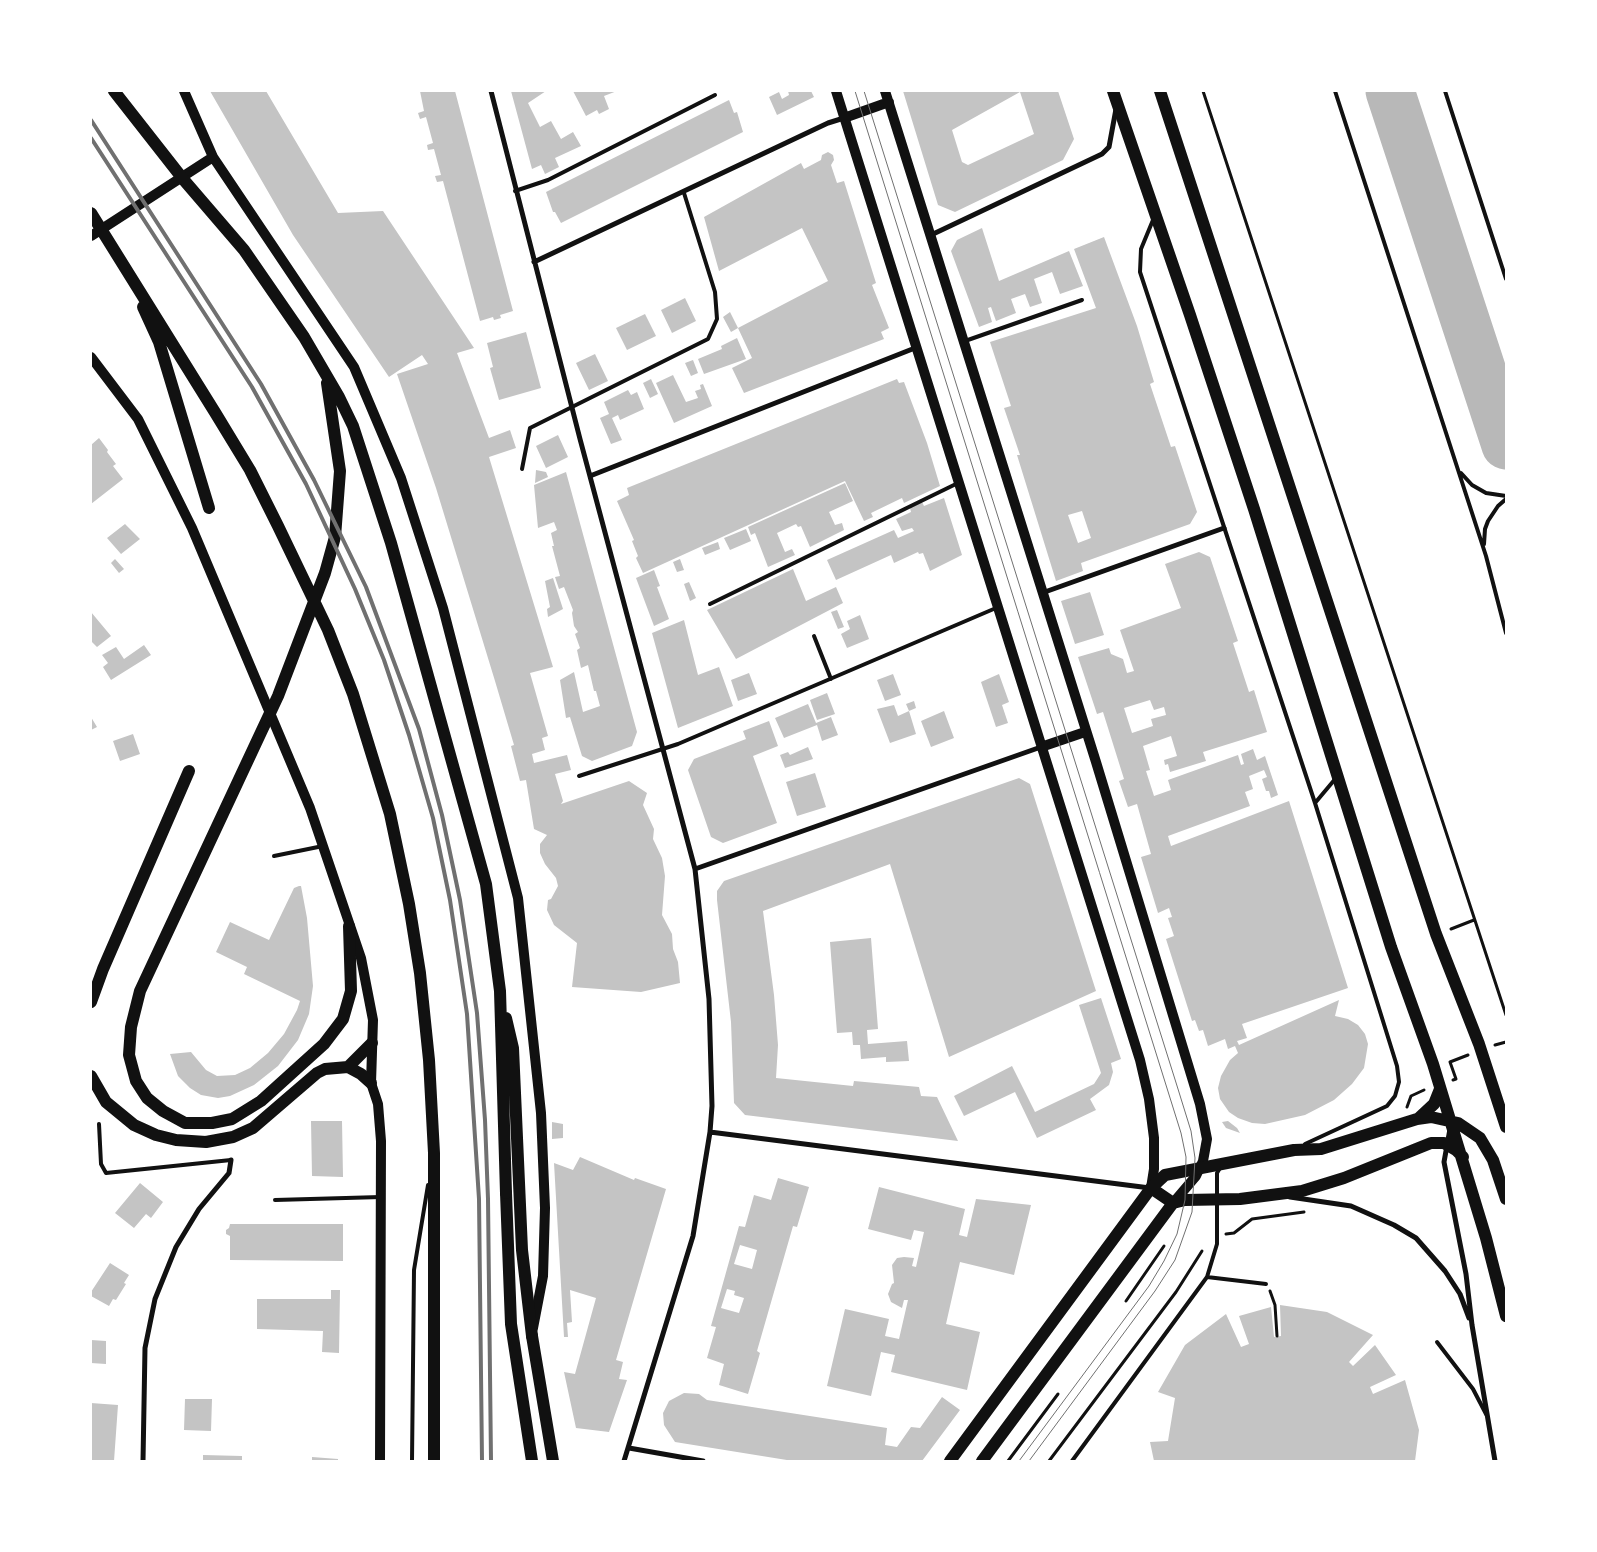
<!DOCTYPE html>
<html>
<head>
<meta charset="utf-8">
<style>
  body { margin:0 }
  #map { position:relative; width:1597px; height:1552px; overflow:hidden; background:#fff; font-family:Mulish,sans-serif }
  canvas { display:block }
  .frame { position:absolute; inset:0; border:92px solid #fff; pointer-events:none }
</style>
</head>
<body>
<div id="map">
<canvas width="1597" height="1552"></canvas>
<div class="frame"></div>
</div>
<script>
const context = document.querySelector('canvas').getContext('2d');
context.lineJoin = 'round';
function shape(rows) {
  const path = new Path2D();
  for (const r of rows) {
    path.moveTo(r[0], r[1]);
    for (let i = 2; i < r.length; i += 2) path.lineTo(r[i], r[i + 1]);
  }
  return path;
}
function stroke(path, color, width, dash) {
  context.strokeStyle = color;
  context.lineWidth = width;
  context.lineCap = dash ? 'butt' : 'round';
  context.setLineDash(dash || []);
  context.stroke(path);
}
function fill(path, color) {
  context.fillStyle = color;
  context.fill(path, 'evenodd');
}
stroke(shape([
  [1390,91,1506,445]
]), '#b8b8b8', 49);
fill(shape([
  [210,91,266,91,338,213,383,211,474,348,457,353,489,438,510,430,516,448,489,457,553,667,530,673,548,736,542,738,545,750,532,754,534,763,567,755,571,770,555,774,563,801,561,804,629,781,647,793,643,805,654,829,653,839,662,858,665,876,662,915,672,934,673,949,678,962,680,983,641,992,572,987,577,943,554,925,547,910,548,900,551,899,558,886,556,878,545,864,540,853,540,844,547,835,534,829,526,780,520,781,511,746,514,745,495,681,436,488,397,374,428,364,422,355,389,377,293,235],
  [420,91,455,91,513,311,500,315,501,318,494,320,493,317,480,321,443,181,437,182,435,176,441,175,434,149,428,150,427,145,433,143,426,117,420,119,418,113,424,111],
  [511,91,546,91,528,103,540,127,551,121,561,139,573,132,581,146,555,158,559,167,545,174,541,165,532,169],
  [573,91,617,91,604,96,609,109,599,114,597,110,586,116],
  [788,91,811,91,814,97,777,115,769,97,779,92,782,99,789,95],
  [903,91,1058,91,1074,139,1063,160,955,212,938,205],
  [1020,92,1034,134,968,165,962,162,952,130],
  [729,100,734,113,737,112,743,132,561,223,555,212,553,212,546,192],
  [828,152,833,155,834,160,831,165,837,183,844,181,876,283,872,285,889,328,881,332,884,339,744,393,732,368,752,358,738,328,828,281,802,228,719,271,704,217,801,163,804,169,821,160,822,155],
  [982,228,999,281,1069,251,1083,286,1060,294,1052,272,1034,279,1042,303,1030,307,1025,294,1011,299,1016,313,996,321,991,307,988,308,992,322,979,327,951,251,957,240],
  [1104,237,1137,326,1154,382,1150,384,1171,447,1175,446,1197,512,1190,524,1081,563,1083,571,1056,581,1017,455,1020,455,1004,408,1011,406,990,342,1096,308,1074,249],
  [1082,511,1091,538,1078,543,1068,515],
  [685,298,696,321,672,333,661,310],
  [730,312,738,328,731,332,723,317],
  [645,314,656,336,627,350,616,328],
  [526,332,541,388,499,400,490,368,493,367,487,343],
  [737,338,746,359,704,374,698,359,722,349,721,346],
  [595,354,608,381,589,390,576,363],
  [693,360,698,373,691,376,685,363],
  [673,375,686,402,698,398,695,391,701,389,700,385,703,384,712,406,674,423,656,383],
  [651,379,658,394,650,398,643,383],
  [897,379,899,383,904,382,927,443,940,486,904,503,902,498,871,513,873,517,864,521,845,481,643,573,636,558,638,556,632,541,634,540,617,501,629,495,627,488],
  [628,390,631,395,637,392,644,409,620,420,618,415,612,418,622,440,611,444,600,418,609,414,604,402],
  [558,435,568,457,546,468,536,446],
  [99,438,108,450,107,452,116,464,113,466,123,479,91,504,91,445],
  [536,470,546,472,548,477,535,483],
  [566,472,637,732,632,746,592,761,582,756,570,717,566,718,560,680,574,672,583,712,600,706,596,691,594,691,588,665,581,668,577,650,580,648,575,634,578,632,574,626,572,613,573,610,564,587,559,589,555,577,560,576,552,546,554,546,551,533,557,530,554,522,538,528,534,485],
  [845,483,853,501,829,512,835,525,842,523,844,530,810,547,801,526,798,527,796,524,777,533,785,552,792,549,795,555,768,567,755,533,751,535,748,527],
  [944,498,962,555,930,571,923,553,919,554,918,552,894,563,891,555,836,580,827,560,894,530,898,538,914,531,912,528,902,531,896,519,911,512,910,508,922,502,924,506],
  [125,524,140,539,121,554,107,538],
  [746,529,751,541,730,550,724,538],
  [718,542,720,549,705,555,702,548],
  [1199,552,1210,557,1238,641,1233,643,1249,692,1254,690,1267,732,1203,752,1206,761,1170,772,1168,764,1165,765,1164,760,1177,756,1171,736,1143,746,1150,770,1146,771,1154,796,1171,790,1168,780,1238,755,1241,765,1244,764,1241,754,1253,749,1257,760,1265,756,1278,795,1271,798,1269,791,1266,791,1262,779,1267,777,1264,770,1249,776,1253,789,1245,792,1250,806,1168,836,1171,846,1289,801,1348,988,1242,1024,1247,1038,1237,1041,1239,1045,1339,1000,1335,1016,1348,1019,1358,1025,1365,1034,1368,1044,1364,1068,1352,1084,1334,1100,1305,1115,1265,1124,1252,1123,1238,1118,1229,1112,1220,1099,1218,1088,1221,1076,1230,1060,1238,1053,1235,1046,1228,1049,1225,1039,1208,1046,1203,1030,1199,1031,1195,1020,1192,1021,1166,939,1174,936,1168,918,1172,917,1169,908,1158,913,1141,857,1151,854,1137,804,1128,807,1119,781,1124,779,1103,712,1097,714,1078,657,1109,648,1111,654,1123,659,1127,673,1134,671,1120,630,1181,608,1165,564],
  [1150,700,1154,710,1164,707,1166,715,1151,719,1153,726,1132,733,1124,708],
  [115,559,124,569,119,573,111,563],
  [680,559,684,570,677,572,673,562],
  [793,569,806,601,836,587,843,603,736,659,707,610],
  [654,570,660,586,657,587,669,619,654,626,636,578],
  [553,578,563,609,548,617,547,609,550,607,545,581],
  [689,582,696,598,690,601,684,584],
  [1090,592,1104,635,1075,644,1061,601],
  [837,610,844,627,838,629,831,612],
  [91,612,111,636,97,647,91,641],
  [860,615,869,639,847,648,841,634,850,629,847,621],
  [684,620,698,675,719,667,733,706,678,728,652,633],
  [144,645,151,655,111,680,103,667,108,663,102,655,116,647,124,659],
  [749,673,757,694,738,701,731,680],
  [893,674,901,695,885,701,877,680],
  [999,674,1009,702,1002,705,1008,723,996,727,981,682],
  [827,693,835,714,817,720,810,700],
  [914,701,916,708,909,711,906,704],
  [808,704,816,723,831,717,838,735,822,741,817,725,784,738,775,718],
  [894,705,898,716,909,711,916,734,890,743,877,709],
  [944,711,954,738,931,747,921,721],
  [91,717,97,727,91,730],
  [769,721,778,746,753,756,777,823,723,843,711,837,688,770,694,759,746,739,743,731],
  [133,734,140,754,120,761,113,741],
  [808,747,813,759,785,768,780,755,788,752,790,755],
  [815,773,826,807,797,816,786,782],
  [1019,778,1030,784,1096,991,949,1057,890,864,763,911,774,995,778,1045,776,1078,853,1086,854,1081,919,1087,921,1096,937,1097,958,1141,745,1115,734,1103,731,1022,717,900,717,891,724,881],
  [299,886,301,886,307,918,313,986,309,1014,298,1040,278,1066,254,1085,230,1096,218,1098,201,1095,190,1088,178,1076,170,1054,191,1052,206,1070,217,1076,235,1075,250,1068,268,1053,284,1034,297,1010,300,1001,244,974,247,967,216,952,230,922,269,940,294,888],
  [871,938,878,1029,867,1030,868,1044,907,1041,909,1061,886,1062,886,1057,861,1059,860,1045,853,1045,852,1032,837,1033,830,942],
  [1101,998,1121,1059,1111,1063,1113,1072,1109,1085,1090,1099,1096,1110,1037,1138,1015,1092,964,1116,954,1096,1012,1066,1035,1112,1094,1084,1101,1073,1079,1005],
  [311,1121,342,1121,343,1177,312,1176],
  [1228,1121,1237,1128,1240,1133,1226,1128,1222,1122],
  [552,1122,563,1124,563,1138,552,1139],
  [580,1157,634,1180,635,1178,666,1189,616,1360,623,1362,619,1379,627,1380,609,1432,576,1428,564,1372,575,1374,596,1298,570,1290,572,1322,567,1323,568,1337,564,1337,554,1163,573,1170],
  [778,1178,809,1187,797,1227,793,1226,757,1351,760,1353,748,1394,719,1385,724,1364,707,1358,716,1327,711,1326,739,1226,745,1227,754,1195,771,1200],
  [740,1245,757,1250,752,1269,734,1264],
  [727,1289,735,1291,734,1295,744,1298,739,1313,721,1308],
  [140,1183,163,1202,151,1218,146,1214,134,1228,115,1213],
  [879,1187,965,1209,959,1235,967,1237,976,1199,1031,1205,1014,1275,960,1262,946,1324,980,1332,967,1390,891,1372,895,1355,881,1352,871,1396,827,1386,845,1309,889,1319,885,1336,899,1339,908,1300,904,1300,902,1308,891,1302,888,1294,892,1284,894,1283,892,1265,897,1258,904,1257,914,1258,912,1266,916,1267,924,1232,914,1230,911,1240,868,1229],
  [230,1224,343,1224,343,1261,230,1260,230,1236,226,1234,226,1230,229,1228],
  [110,1263,129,1275,124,1283,126,1284,116,1300,113,1299,109,1306,91,1296,91,1292],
  [331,1290,340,1290,339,1353,322,1352,323,1331,257,1329,257,1299,331,1299],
  [1280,1305,1327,1312,1373,1335,1349,1362,1353,1366,1375,1345,1396,1375,1370,1387,1373,1394,1405,1380,1419,1430,1415,1461,1154,1461,1150,1442,1168,1441,1175,1398,1158,1392,1185,1345,1226,1314,1241,1347,1249,1344,1239,1316,1271,1307,1274,1337,1281,1336],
  [91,1340,106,1341,106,1364,91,1363],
  [684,1393,699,1394,707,1400,887,1428,885,1445,897,1447,911,1427,920,1428,942,1397,960,1410,922,1461,793,1461,675,1442,664,1425,663,1413,669,1401],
  [185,1399,212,1399,211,1431,184,1430],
  [91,1403,118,1405,114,1461,91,1460],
  [203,1455,242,1456,242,1461,203,1461],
  [312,1457,338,1459,338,1461,312,1461]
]), '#c4c4c4');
stroke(shape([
  [1203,91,1506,1015],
  [1451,929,1474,920],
  [1495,1045,1506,1042],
  [1453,1080,1456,1079,1450,1062,1468,1055],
  [1407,1107,1411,1096,1424,1090],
  [1226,1234,1234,1233,1252,1219,1304,1212],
  [1270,1291,1275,1305,1277,1336],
  [1126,1301,1164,1246],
  [1008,1461,1058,1394],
  [1049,1461,1176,1292,1202,1251]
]), '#111', 3);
stroke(shape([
  [1335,91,1486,556,1506,633],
  [1445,91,1506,279],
  [515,191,548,180,715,95],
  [1153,220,1141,249,1140,272,1315,803,1397,1066,1399,1082,1395,1096,1387,1106,1305,1144],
  [965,341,1082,300],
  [522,469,530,428,708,339,717,319,715,292,684,193],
  [1461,473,1472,485,1486,493,1506,496],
  [1484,544,1485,529,1488,521,1498,506,1506,499],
  [710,604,958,483],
  [814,636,831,679],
  [579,776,678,744,996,608],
  [1315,803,1336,778],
  [274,856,323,846],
  [99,1124,101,1164,106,1173,231,1160],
  [275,1200,381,1197],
  [1207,1277,1266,1284],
  [1437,1342,1473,1389,1486,1414],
  [412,1461,414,1270,428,1185],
  [1072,1461,1207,1277,1217,1244,1217,1173,1220,1168]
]), '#111', 4);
stroke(shape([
  [491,91,580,439,695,869,709,999,712,1106,710,1132,693,1236,624,1461],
  [931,235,1102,154,1109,147,1116,109],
  [534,262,828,123,844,118],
  [590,476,915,348],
  [1042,593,1224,528],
  [695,869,1041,747],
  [1450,1129,1444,1162,1466,1274,1472,1325,1495,1461],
  [710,1132,1150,1188],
  [1290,1197,1351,1206,1394,1225,1416,1238,1445,1271,1460,1294,1469,1318],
  [629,1448,703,1461],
  [143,1461,145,1348,155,1299,176,1247,199,1209,229,1173,231,1160]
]), '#111', 5);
stroke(shape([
  [184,91,213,157,354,367,401,478,443,608,518,898,541,1113,545,1208,543,1276,533,1328],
  [836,91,1140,1060,1149,1099,1154,1138,1154,1169,1151,1188],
  [885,91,1096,762,1200,1104,1207,1139,1203,1161,1196,1176,1173,1203],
  [844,118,889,102],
  [91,236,213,157],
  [91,357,138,419,192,528,310,808,361,958,373,1020,371,1083,378,1104,381,1141,380,1461],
  [1041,747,1085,732]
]), '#111', 10);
stroke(shape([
  [1113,91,1190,315,1254,509,1391,947,1433,1064,1486,1238,1506,1316],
  [1160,91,1436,934,1479,1044,1506,1127],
  [1419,1118,1434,1104,1440,1089],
  [1151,1188,1173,1203],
  [506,1193,511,1324,532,1461],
  [1173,1203,1185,1200,1240,1199,1302,1191,1344,1178,1431,1143,1444,1143,1456,1150,1463,1157],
  [532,1336,553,1461],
  [950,1461,1151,1188,1165,1175,1294,1150,1321,1149,1417,1119,1431,1117,1458,1123,1480,1138,1493,1160,1506,1199],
  [982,1461,1173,1203]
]), '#111', 12);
stroke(shape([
  [114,91,183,179,244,250,304,337,339,397,353,426,391,543,486,884,500,991,506,1193],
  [91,213,216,414,250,470,278,526,328,630,353,694,390,814,409,904,420,973,429,1060,434,1153,434,1461],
  [143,307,159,342,209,508],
  [327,383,340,471,335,537,325,573,278,696,140,991,131,1027,129,1055,136,1081,147,1098,163,1111,185,1123,212,1123,232,1119,261,1101,324,1044,343,1019,351,991,349,926],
  [91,1002,103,969,189,771],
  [506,1018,513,1048,522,1250,532,1336],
  [348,1067,372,1043],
  [91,1076,106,1102,134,1125,156,1135,176,1140,206,1142,233,1137,253,1128,317,1073,325,1069,348,1067,361,1074,371,1083]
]), '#111', 12);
stroke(shape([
  [855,91,1181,1133,1186,1157,1185,1200,1177,1234,1164,1261,1149,1286,1019,1461],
  [864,91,1178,1089,1191,1131,1195,1158,1192,1212,1175,1260,1155,1291,1029,1461]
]), '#707070', 1);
stroke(shape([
  [91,120,261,384,314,480,366,587,419,729,442,815,460,900,477,1013,485,1120,488,1199,491,1461],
  [91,138,252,387,306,484,355,589,384,660,409,735,433,818,450,900,467,1014,479,1199,482,1461]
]), '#707070', 4);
</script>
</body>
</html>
